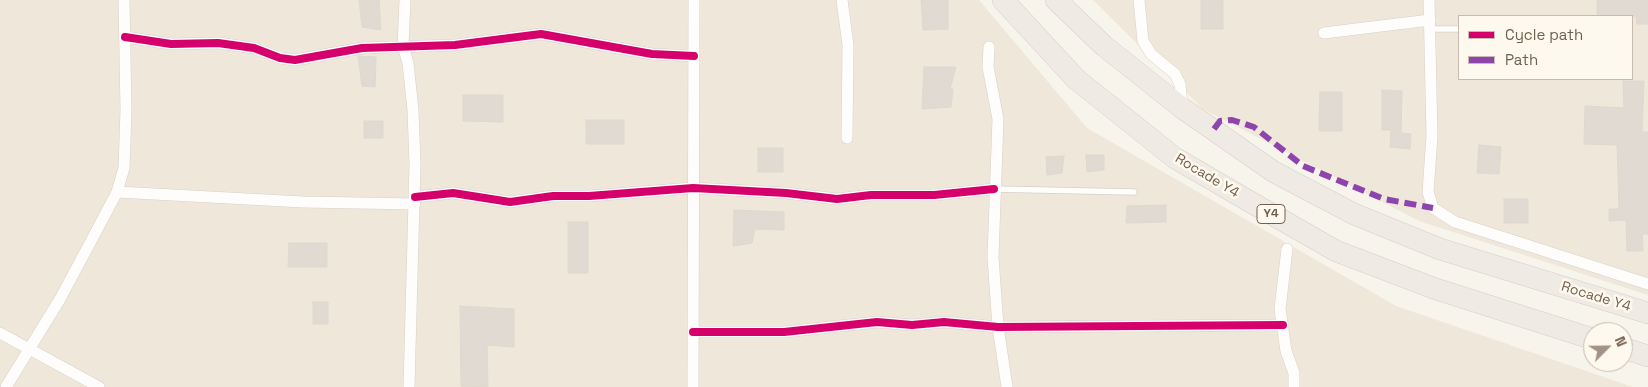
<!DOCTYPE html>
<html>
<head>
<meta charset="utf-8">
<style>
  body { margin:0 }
  #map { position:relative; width:1648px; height:387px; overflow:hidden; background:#f7f4ec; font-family:"Space Grotesk",sans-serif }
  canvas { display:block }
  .legend { position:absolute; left:1458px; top:15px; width:175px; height:65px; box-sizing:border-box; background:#fef9ee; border:1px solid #c6bbae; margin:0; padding:6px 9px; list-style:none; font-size:15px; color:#735f4e }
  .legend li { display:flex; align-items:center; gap:10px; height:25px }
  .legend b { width:25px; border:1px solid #c6bbae }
  .north { position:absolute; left:1583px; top:322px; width:50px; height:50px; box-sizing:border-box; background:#fef9ee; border:1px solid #c6bbae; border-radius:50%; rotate:67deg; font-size:14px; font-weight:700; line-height:20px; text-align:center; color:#735f4e }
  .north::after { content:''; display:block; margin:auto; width:18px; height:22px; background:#a19385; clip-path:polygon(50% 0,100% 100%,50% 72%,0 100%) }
</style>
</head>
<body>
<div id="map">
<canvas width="1648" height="387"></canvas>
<ul class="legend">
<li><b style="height:6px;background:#d6006c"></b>Cycle path</li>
<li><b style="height:6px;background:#8e44ad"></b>Path</li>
</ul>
<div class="north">N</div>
</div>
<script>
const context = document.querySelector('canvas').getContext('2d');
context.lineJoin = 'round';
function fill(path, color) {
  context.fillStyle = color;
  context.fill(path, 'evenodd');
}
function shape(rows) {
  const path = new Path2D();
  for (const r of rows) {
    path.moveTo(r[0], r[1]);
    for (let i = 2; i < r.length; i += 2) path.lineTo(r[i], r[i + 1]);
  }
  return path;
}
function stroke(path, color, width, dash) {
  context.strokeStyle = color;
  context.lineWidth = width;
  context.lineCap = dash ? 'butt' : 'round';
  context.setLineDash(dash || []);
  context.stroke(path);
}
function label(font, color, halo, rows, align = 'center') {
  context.font = font + ' "Space Grotesk",sans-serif';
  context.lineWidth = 5;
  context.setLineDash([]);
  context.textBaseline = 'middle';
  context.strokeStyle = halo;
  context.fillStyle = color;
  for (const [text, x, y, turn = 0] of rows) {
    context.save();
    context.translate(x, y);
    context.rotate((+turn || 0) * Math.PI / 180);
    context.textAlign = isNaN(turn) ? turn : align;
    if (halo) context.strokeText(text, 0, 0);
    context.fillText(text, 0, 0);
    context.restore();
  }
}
fill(shape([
  [0,0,979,0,1087,128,1396,306,1633,387,0,387],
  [1093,0,1648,0,1648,295,1419,221,1203,109],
  [1459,16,1632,16,1632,79,1459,79]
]), '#efe7da');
const building = shape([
  [359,0,379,0,381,30,362,27,359,0],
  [921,0,948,0,948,29,923,30,921,0],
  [1201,0,1223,0,1223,29,1201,29,1201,0],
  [1597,0,1648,0,1648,24,1637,24,1636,16,1597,16,1597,0],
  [358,56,376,57,375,87,362,86,358,56],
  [924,67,956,67,950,89,953,89,951,107,922,109,924,67],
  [1623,81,1644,81,1642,132,1648,132,1648,234,1642,234,1643,251,1627,251,1626,220,1609,221,1609,209,1619,209,1617,145,1584,144,1585,106,1624,108,1623,81],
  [1382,90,1402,91,1401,133,1411,134,1410,149,1390,147,1391,130,1382,130,1382,90],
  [1320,92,1342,92,1342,131,1319,131,1320,92],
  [463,95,503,95,503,122,463,121,463,95],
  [586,120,624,120,624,144,586,144,586,120],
  [364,121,383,121,383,138,364,138,364,121],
  [1479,145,1501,147,1499,174,1477,173,1479,145],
  [758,148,783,148,783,172,758,172,758,148],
  [1086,155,1104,155,1104,170,1087,172,1086,155],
  [1064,156,1062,173,1047,175,1046,157,1064,156],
  [1504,199,1528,199,1528,223,1504,223,1504,199],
  [1166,205,1166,222,1126,223,1127,206,1166,205],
  [734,210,784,212,784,230,755,229,752,243,733,246,734,210],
  [568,222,588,222,588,273,568,273,568,222],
  [289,243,327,243,327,267,288,267,289,243],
  [313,302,328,302,328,324,313,324,313,302],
  [460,306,514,309,514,347,487,345,488,387,461,386,460,306]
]);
fill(building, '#e0dad2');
stroke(building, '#dfd8ce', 1);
const lane = shape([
  [1430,29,1459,29],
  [994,189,1134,192]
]);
const street = shape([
  [405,0,403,46,408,63,413,110,415,164,409,387],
  [842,0,848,45,847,138],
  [1139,0,1143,41,1151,54,1175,74,1180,84,1182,107],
  [1429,0,1432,136,1428,192,1433,208,1455,222,1648,284],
  [1324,33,1430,20],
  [125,37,171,44,218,43,254,48,280,58,295,60,362,48,455,45,541,34,652,54,694,56],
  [989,47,988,67,998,119,993,257,998,327,1007,387],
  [117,192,303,202,415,204],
  [415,197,453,193,510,202,553,196,589,196,693,188,786,193,837,199,871,195,934,195,994,189],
  [1287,249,1280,309,1286,351,1294,373,1294,387],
  [693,332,784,332,877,322,912,325,944,322,998,327,1283,325],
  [0,333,99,387],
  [6,387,60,299,90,243,117,192,124,168,126,110,124,0],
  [693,387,694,0]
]);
const highway = shape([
  [1003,0,1076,79,1175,158,1254,204,1336,251,1436,289,1593,339],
  [1056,0,1104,46,1182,108,1274,172,1354,214,1440,249,1648,313],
  [1623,348,1648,356]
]);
stroke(lane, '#d6d1ca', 7);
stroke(street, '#d6d1ca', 12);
stroke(highway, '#d5cfc7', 22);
stroke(lane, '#fefdfc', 5.5);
stroke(street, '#fefdfc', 11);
stroke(highway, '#f0eae5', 21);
stroke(shape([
  [1214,129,1220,121,1232,120,1254,127,1303,166,1384,199,1433,208]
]), '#8e44ad', 6, [12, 6]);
stroke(shape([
  [125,37,171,44,218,43,254,48,280,58,295,60,362,48,455,45,541,34,652,54,694,56],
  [415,197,453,193,510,202,553,196,589,196,693,188,786,193,837,199,871,195,934,195,994,189],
  [693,332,784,332,877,322,912,325,944,322,998,327,1283,325]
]), '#d6006c', 8);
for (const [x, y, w] of [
  [1271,214,28]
]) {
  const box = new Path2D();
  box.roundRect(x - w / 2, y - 9.5, w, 19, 4);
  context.fillStyle = '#fef9ee';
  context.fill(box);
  stroke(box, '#735f4e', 1);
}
label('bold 12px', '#735f4e', null, [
  ["Y4",1271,214]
]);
label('14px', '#735f4e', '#fef9ee', [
  ["Rocade Y4",1207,176,31],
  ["Rocade Y4",1596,297,17]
]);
</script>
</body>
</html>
